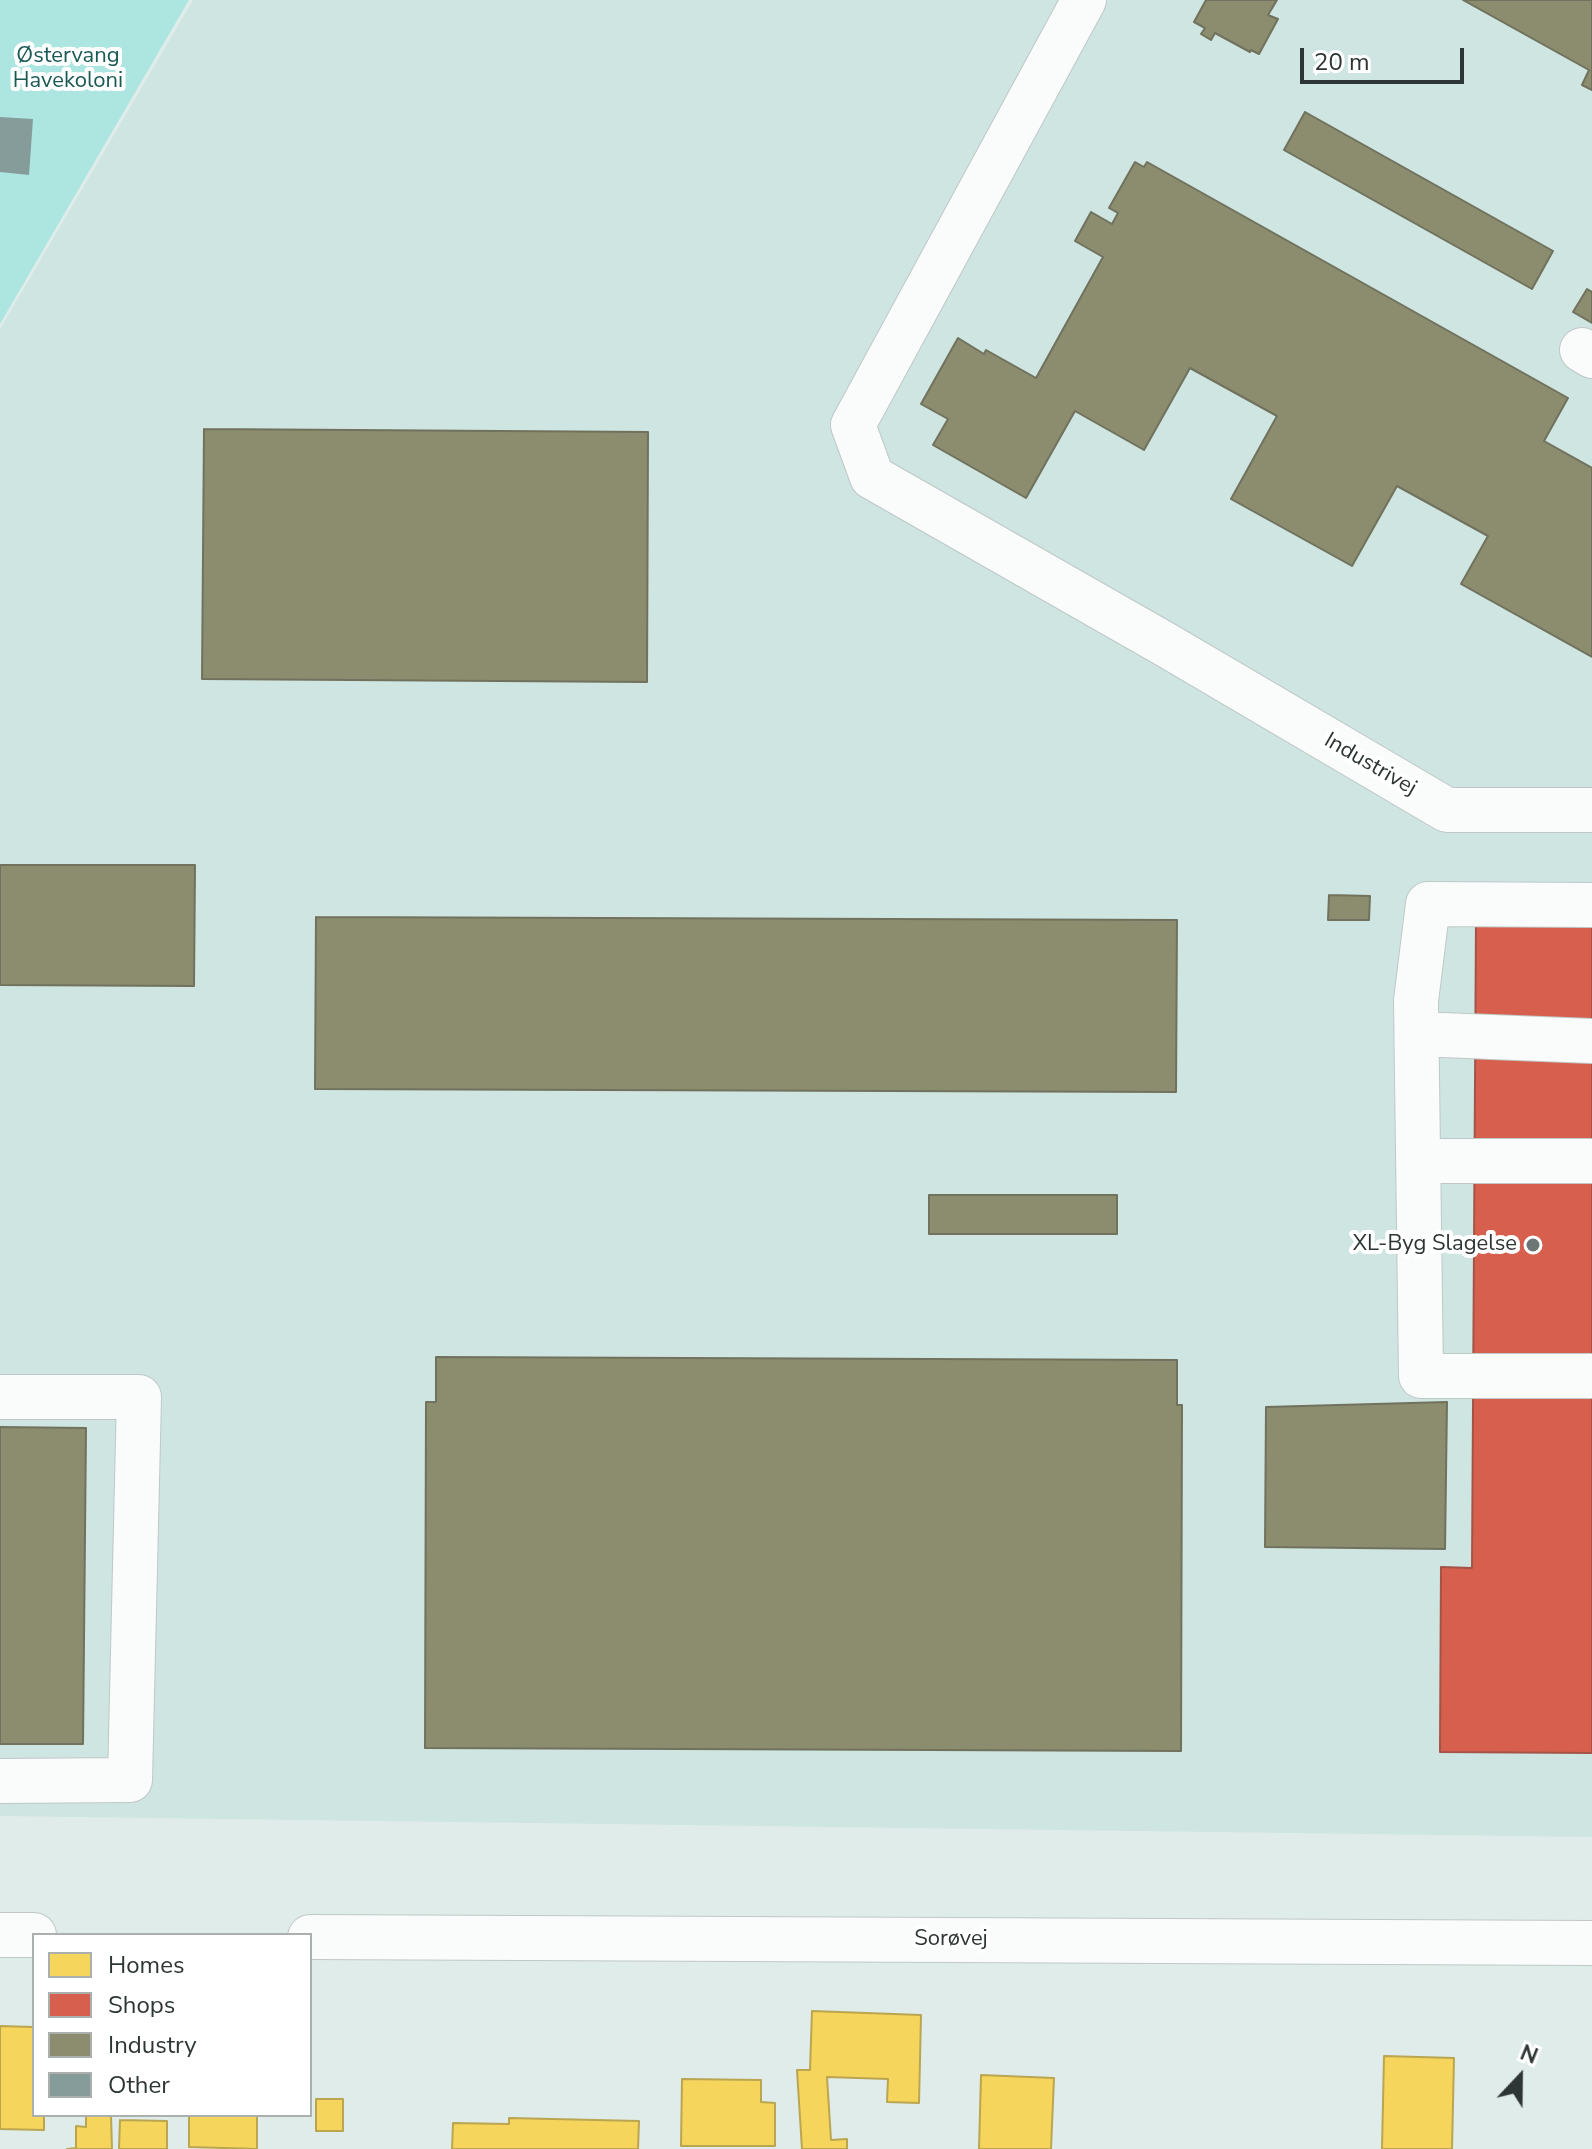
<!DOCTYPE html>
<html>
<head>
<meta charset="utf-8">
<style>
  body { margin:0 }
  #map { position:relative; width:1592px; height:2149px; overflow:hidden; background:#e0ecea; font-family:"Nunito Sans",sans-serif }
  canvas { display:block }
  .legend { position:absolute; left:32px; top:1933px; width:280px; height:184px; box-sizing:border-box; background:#fff; border:2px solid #abafae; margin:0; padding:10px 14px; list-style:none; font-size:24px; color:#2e3635 }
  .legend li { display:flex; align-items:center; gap:16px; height:40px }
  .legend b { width:40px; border:2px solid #abafae }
  .north { position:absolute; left:1480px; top:2037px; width:80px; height:80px; -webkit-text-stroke:6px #fff; paint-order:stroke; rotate:22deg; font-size:22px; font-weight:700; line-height:32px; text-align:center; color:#2e3635 }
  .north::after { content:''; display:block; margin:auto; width:28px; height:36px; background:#2e3635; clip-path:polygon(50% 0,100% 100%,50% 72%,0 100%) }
  .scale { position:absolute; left:1300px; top:48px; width:164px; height:36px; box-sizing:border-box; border:4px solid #2e3635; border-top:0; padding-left:10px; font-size:24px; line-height:28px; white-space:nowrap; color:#2e3635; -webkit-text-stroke:6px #fff; paint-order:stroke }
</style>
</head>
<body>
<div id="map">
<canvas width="1592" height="2149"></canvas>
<ul class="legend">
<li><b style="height:22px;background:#f6d55c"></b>Homes</li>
<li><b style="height:22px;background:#d6604d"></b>Shops</li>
<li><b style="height:22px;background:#8c8c6e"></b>Industry</li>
<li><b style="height:22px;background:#869c9a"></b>Other</li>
</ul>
<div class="north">N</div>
<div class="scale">20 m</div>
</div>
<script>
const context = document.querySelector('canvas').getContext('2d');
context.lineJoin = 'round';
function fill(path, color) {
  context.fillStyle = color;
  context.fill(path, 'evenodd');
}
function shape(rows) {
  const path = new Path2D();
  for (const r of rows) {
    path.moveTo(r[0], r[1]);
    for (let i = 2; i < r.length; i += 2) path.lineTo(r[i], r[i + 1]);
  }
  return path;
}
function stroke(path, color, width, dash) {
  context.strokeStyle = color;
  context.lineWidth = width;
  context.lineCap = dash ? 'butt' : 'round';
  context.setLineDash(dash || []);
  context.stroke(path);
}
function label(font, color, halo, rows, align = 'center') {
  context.font = font + ' "Nunito Sans",sans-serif';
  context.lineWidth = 8;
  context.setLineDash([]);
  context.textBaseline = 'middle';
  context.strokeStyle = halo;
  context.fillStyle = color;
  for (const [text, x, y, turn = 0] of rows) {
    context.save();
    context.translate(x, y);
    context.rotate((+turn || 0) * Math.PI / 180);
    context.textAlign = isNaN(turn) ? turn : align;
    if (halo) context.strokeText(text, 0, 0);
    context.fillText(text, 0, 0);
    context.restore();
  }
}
fill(shape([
  [193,0,1592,0,1592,1837,0,1816,0,329]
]), '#cee5e2');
fill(shape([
  [0,0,189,0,0,324]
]), '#ade6e1');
const homes = shape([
  [812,2011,921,2015,919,2103,887,2102,888,2079,827,2077,831,2140,847,2139,847,2149,802,2149,797,2070,810,2070,812,2011],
  [0,2026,34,2027,34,2115,44,2115,44,2130,0,2129,0,2026],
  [1384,2056,1454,2058,1452,2149,1382,2149,1384,2056],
  [981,2075,1054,2078,1051,2149,979,2149,981,2075],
  [682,2079,761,2080,761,2102,775,2103,775,2146,681,2146,682,2079],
  [316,2099,343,2099,343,2131,316,2131,316,2099],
  [86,2115,111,2115,112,2149,67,2149,76,2148,76,2126,86,2127,86,2115],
  [189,2115,257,2115,257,2149,189,2147,189,2115],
  [509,2118,639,2121,638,2149,452,2149,453,2123,509,2124,509,2118],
  [120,2120,167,2121,167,2149,119,2149,120,2120]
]);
fill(homes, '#f6d55c');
stroke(homes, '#baa550', 2);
const shops = shape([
  [1476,922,1592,923,1592,1753,1440,1752,1441,1567,1472,1568,1476,922]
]);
fill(shops, '#d6604d');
stroke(shops, '#a45346', 2);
const industry = shape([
  [1206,0,1277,0,1268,15,1278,19,1259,54,1251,50,1250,52,1215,33,1211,40,1201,34,1205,28,1194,22,1206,0],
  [1463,0,1592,0,1592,90,1582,85,1589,70,1463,0],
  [1305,112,1553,251,1532,289,1284,150,1305,112],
  [1135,162,1144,167,1147,162,1568,398,1544,441,1592,468,1592,657,1461,584,1488,536,1397,486,1352,566,1231,499,1277,416,1190,368,1144,450,1075,411,1026,498,933,445,948,419,921,404,958,338,984,354,986,350,1036,378,1103,257,1075,241,1091,212,1112,224,1118,213,1109,208,1135,162],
  [1587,289,1592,292,1592,323,1573,312,1587,289],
  [204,429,648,432,647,682,202,679,204,429],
  [0,865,195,865,194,986,0,985,0,865],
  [1329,895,1370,896,1369,920,1328,920,1329,895],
  [316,917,1177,920,1176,1092,315,1089,316,917],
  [929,1195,1117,1195,1117,1234,929,1234,929,1195],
  [436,1357,1177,1360,1177,1405,1182,1405,1181,1751,425,1748,426,1402,436,1402,436,1357],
  [1447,1402,1445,1549,1265,1547,1266,1407,1447,1402],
  [0,1427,86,1428,83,1744,0,1744,0,1427]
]);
fill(industry, '#8c8c6e');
stroke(industry, '#70725d', 2);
fill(shape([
  [0,117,33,119,29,175,0,172]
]), '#869c9a');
const minor = shape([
  [1084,0,853,425,872,477,1168,646,1447,810,1592,810],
  [1582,350,1592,356],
  [1592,905,1428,904,1416,1001,1421,1376,1592,1376],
  [1417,1034,1592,1041],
  [1418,1161,1592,1161],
  [0,1397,139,1397,130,1780,0,1781],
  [0,1935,34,1935],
  [310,1937,1592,1943]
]);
stroke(minor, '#bfc8c7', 46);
stroke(minor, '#fafcfc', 44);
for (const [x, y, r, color] of [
  [1533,1245,8,"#6c7674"]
]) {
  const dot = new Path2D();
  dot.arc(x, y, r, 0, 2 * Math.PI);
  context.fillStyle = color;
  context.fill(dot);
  stroke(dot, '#fff', 3);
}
label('22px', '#1a5a55', '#fff', [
  ["Østervang",68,57],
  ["Havekoloni",68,82]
]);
label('22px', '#2e3635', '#fff', [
  ["Industrivej",1370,765,30],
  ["Sorøvej",951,1940]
]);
label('22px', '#2e3635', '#fff', [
  ["XL-Byg Slagelse",1517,1245]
], 'right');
</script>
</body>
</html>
